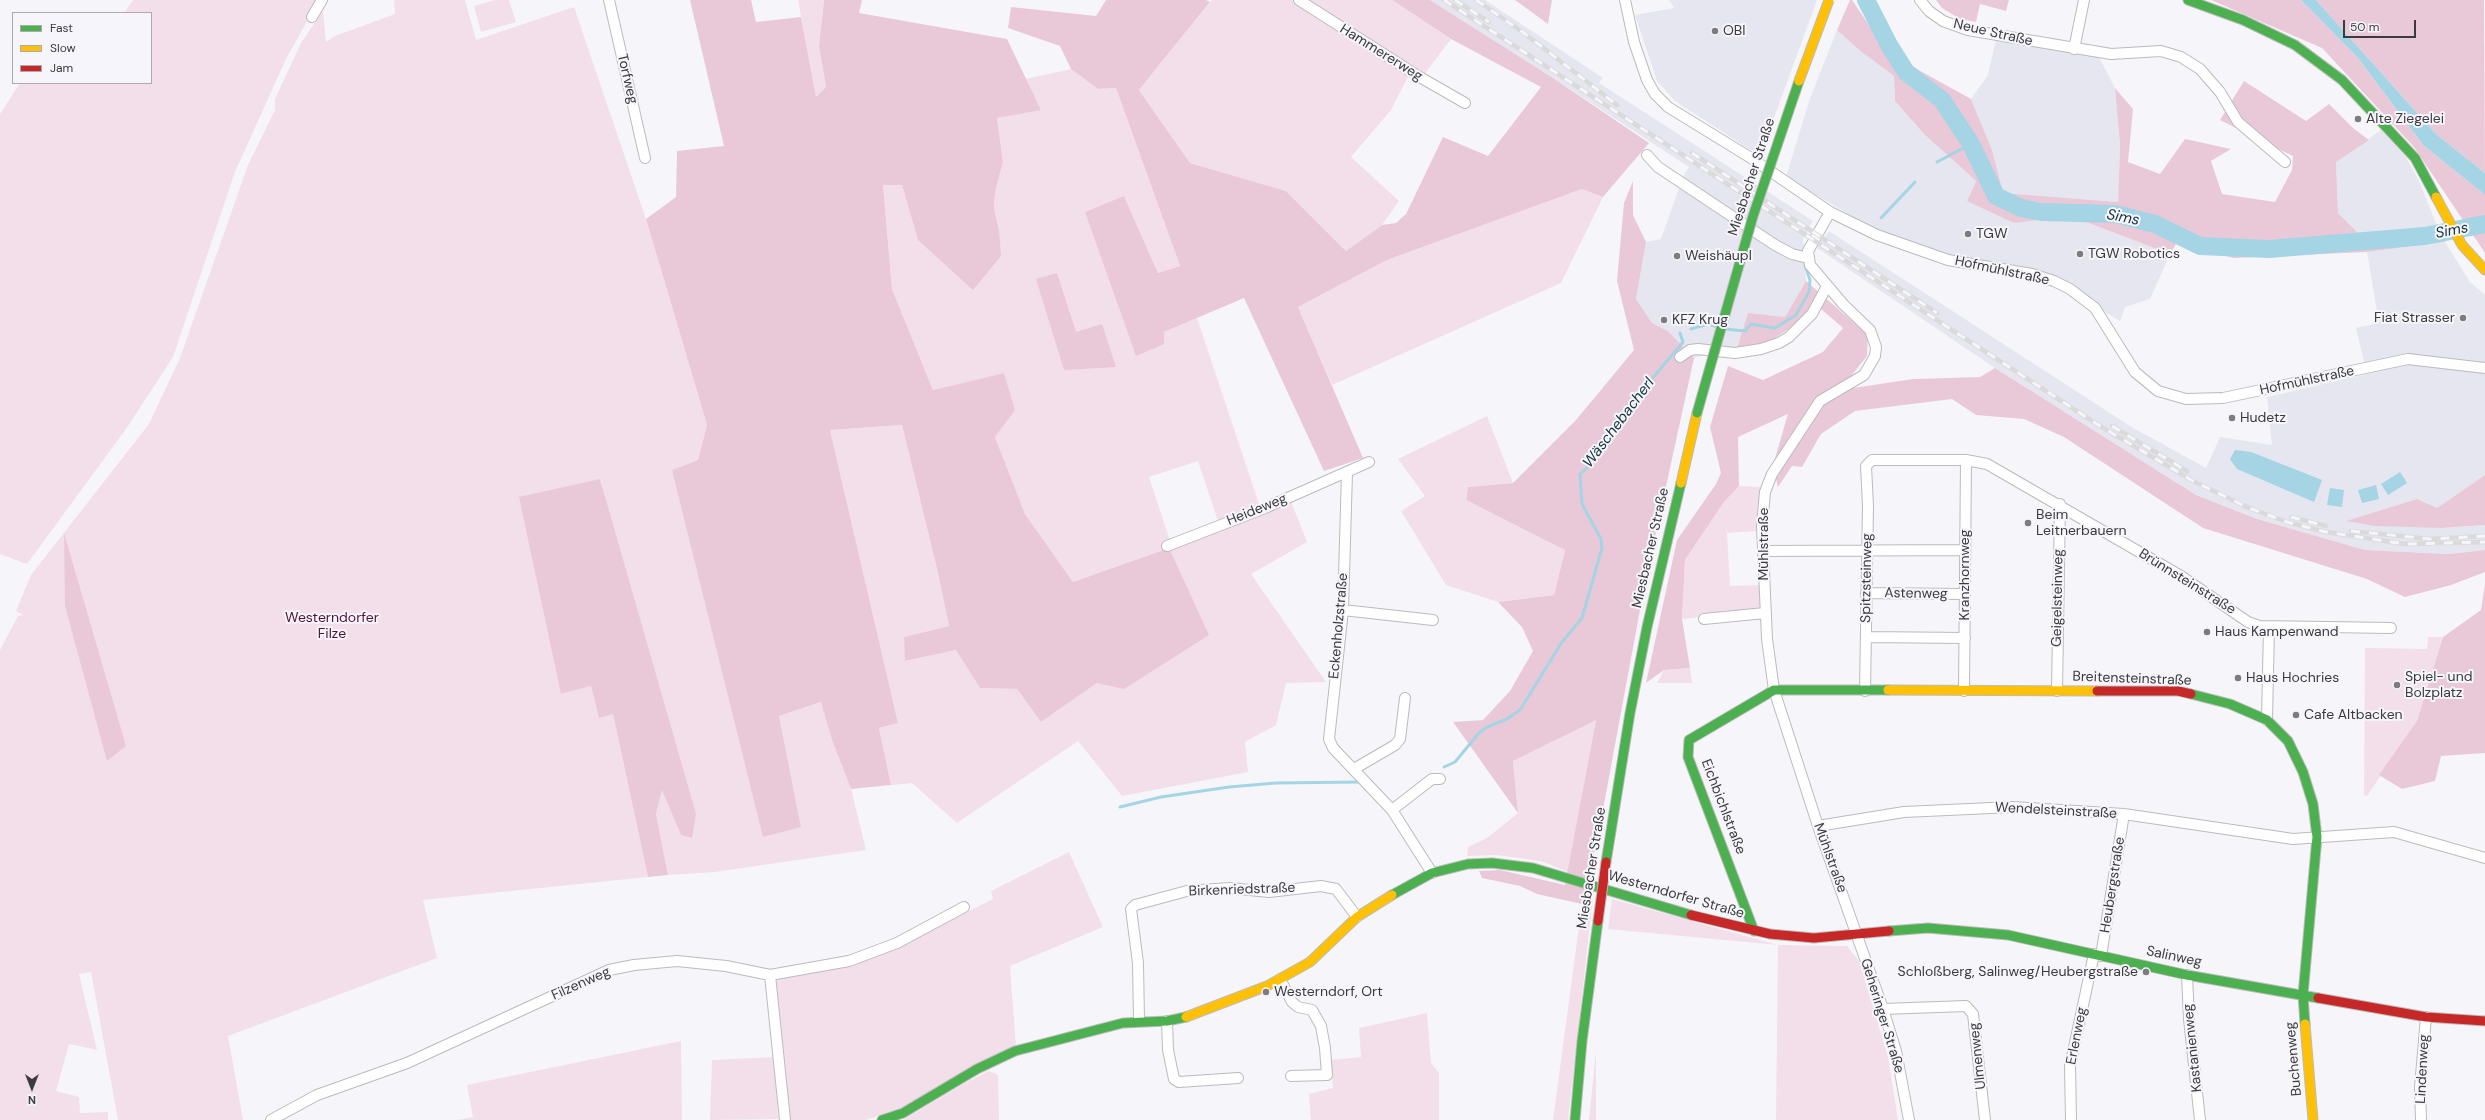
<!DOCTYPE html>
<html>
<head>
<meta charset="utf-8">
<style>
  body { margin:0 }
  #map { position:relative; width:2485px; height:1120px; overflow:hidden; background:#f6f6fa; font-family:"DM Sans",sans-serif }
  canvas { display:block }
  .legend { position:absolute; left:12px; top:12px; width:140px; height:72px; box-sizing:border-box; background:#f5f5fb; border:1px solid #ababaf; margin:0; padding:5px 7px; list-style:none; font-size:12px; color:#3b3b3d }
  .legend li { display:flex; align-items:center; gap:8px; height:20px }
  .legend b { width:20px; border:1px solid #ababaf }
  .north { position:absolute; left:12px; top:1068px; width:40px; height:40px; -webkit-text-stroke:3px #f5f5fb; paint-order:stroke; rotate:180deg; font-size:11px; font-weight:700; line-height:16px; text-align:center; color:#3b3b3d }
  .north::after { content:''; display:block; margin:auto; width:14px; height:18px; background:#3b3b3d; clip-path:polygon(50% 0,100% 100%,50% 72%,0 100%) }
  .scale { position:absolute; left:2343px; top:20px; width:73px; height:18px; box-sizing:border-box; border:2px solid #3b3b3d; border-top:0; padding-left:5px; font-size:12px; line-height:14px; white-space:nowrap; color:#3b3b3d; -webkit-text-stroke:3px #f5f5fb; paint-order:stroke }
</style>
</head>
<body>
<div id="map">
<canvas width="2485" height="1120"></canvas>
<ul class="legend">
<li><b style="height:5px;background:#4caf50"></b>Fast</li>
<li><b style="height:5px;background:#ffc107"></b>Slow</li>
<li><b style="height:5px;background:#c62828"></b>Jam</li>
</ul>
<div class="north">N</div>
<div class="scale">50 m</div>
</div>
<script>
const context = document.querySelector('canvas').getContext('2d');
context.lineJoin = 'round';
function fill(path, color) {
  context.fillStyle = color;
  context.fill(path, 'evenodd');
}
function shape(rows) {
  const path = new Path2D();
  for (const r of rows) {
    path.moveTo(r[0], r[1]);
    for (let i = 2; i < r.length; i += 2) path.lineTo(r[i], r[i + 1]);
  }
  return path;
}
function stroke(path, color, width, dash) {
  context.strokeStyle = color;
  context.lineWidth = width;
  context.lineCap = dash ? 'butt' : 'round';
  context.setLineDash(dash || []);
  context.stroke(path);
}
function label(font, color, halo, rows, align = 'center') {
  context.font = font + ' "DM Sans",sans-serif';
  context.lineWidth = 4;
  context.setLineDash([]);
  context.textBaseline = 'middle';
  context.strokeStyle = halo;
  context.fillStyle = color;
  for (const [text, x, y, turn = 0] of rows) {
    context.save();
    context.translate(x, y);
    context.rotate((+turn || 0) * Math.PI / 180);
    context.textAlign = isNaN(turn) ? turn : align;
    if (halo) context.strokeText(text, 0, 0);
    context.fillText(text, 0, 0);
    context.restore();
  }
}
fill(shape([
  [1430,0,1485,0,1603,78,1599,83,1813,221,1803,239,1806,281,1785,317,1748,314,1737,348,1694,358,1668,331,1652,323,1636,299,1646,242,1661,239,1683,177,1689,167,1553,78],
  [1669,0,1817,0,1760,156,1675,101,1657,81,1635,15,1674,8],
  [1837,30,1859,50,1894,76,1895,101,1924,134,1976,181,1967,201,2046,219,2078,219,2170,254,2150,299,2125,307,2120,321,2051,280,2000,272,1889,238,1786,177,1809,101],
  [1996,39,2099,57,2115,88,2120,145,2118,202,2002,193,1992,150,1971,99,1988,75],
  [2381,130,2406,157,2418,179,2438,228,2360,235,2338,213,2336,162],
  [1829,231,2130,426,2206,468,2220,437,2272,445,2267,397,2367,374,2356,328,2379,323,2367,252,2445,242,2470,282,2485,295,2485,475,2437,508,2417,499,2347,521,2442,528,2485,525,2485,550,2449,554,2365,550,2257,519,2196,495,1995,368,1817,248]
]), '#e5e6ef');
fill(shape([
  [133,0,319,0,286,59,235,172,173,357,126,429,27,564,0,554,0,114,20,83,151,83,151,13,124,13],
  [394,0,465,0,476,40,574,7,646,219,707,425,698,460,672,470,801,827,779,716,822,702,832,740,851,789,866,850,715,872,668,875,656,814,662,789,601,479,562,694,591,686,599,717,613,714,648,877,423,900,437,958,228,1036,243,1120,118,1120,91,972,79,974,97,1050,69,1044,56,1091,79,1097,80,1113,108,1112,108,1120,0,1120,0,650,18,616,23,615,16,611,31,575,149,424,180,358,248,165,275,110,275,99,301,43,323,11,326,42,335,36,395,14],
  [495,0,509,0,516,22,481,32,474,6],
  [798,0,824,0,819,46,826,87,816,98],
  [1212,0,1392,0,1451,39,1423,76,1412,69,1391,110,1351,157,1399,201,1382,225,1346,251,1286,191,1190,163,1139,90],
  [1071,69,1098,89,1116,88,1180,266,1158,273,1124,196,1164,332,1197,318,1259,504,1218,521,1198,461,1149,477,1169,538,1169,548,1290,499,1307,542,1251,574,1326,682,1286,683,1276,725,1245,742,1248,772,1122,796,1078,741,957,823,912,783,891,785,879,728,898,723,830,430,902,425,938,573,949,626,904,637,906,661,956,650,980,688,1017,689,1041,722,1097,683,1169,548,1073,582,1025,514,995,437,1014,410,1004,373,933,390,892,289,883,185,902,184,918,240,999,230,994,209,995,192,1003,162,997,118,1041,109,1025,79],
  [1582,189,1603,197,1561,283,1332,385,1298,307,1387,260],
  [1487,416,1513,483,1468,487,1466,500,1565,549,1554,595,1498,602,1446,585,1401,511,1425,496,1398,459],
  [1739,486,1761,487,1757,531,1727,533,1730,586,1759,585,1760,611,1682,619,1685,560,1724,502],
  [2428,637,2443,637,2417,721,2367,796,2364,795,2365,648,2427,649],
  [1690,668,1692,683,1657,683,1664,670],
  [1596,719,1568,872,1544,862,1527,859,1496,855,1467,856,1468,847,1487,838,1518,813,1513,761],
  [1069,852,1103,927,1010,966,1016,1047,905,1106,866,1120,789,1120,774,983,777,978,856,964,904,944,993,899,991,891],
  [1586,892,1593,897,1568,1120,1553,1120,1582,904],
  [1612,899,1778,945,1847,946,1859,961,1888,1057,1898,1120,1776,1120,1778,945,1608,929],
  [1427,1013,1431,1063,1439,1073,1439,1120,1311,1120,1309,1094,1333,1088,1331,1060,1361,1057,1359,1028],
  [681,1041,682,1120,457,1120,473,1117,467,1085],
  [1596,1051,1596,1120,1589,1120],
  [774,1057,778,1119,710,1120,712,1060],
  [989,1071,998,1075,999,1120,903,1120,964,1084]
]), '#f3dfe9');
fill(shape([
  [690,0,751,0,756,22,801,17,816,97,826,87,819,46,824,0,862,0,859,13,1007,39,1041,110,997,118,1003,162,995,192,994,209,999,230,1001,256,973,290,918,240,902,185,883,185,892,289,933,390,1004,373,1015,410,995,437,1025,514,1073,582,1169,548,1209,635,1124,689,1097,683,1041,722,1017,689,980,688,956,650,905,661,904,637,949,626,938,573,902,425,830,430,898,723,879,728,891,785,851,789,832,740,821,702,779,716,801,827,763,837,672,470,698,460,707,425,646,219,676,197,677,151,724,146],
  [1106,0,1206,0,1210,2,1139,90,1190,163,1286,191,1346,251,1382,225,1396,223,1406,214,1443,137,1488,156,1541,87,1451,39,1392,0,1430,0,1553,78,1649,143,1603,197,1582,189,1387,260,1298,307,1363,458,1324,471,1244,298,1164,332,1164,344,1136,356,1085,212,1124,196,1158,273,1180,266,1116,88,1098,89,1071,69,1060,46,1008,28,1011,7,1096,16],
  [1515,0,1552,0,1548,24],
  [1850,0,1852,0,1888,53,1971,99,1992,150,2003,193,2118,202,2120,145,2115,88,2133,109,2128,162,2160,174,2185,139,2231,149,2211,161,2222,194,2275,202,2292,170,2293,156,2220,120,2244,81,2306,121,2329,104,2353,128,2369,140,2336,162,2338,213,2360,235,2438,228,2445,242,2367,252,2234,258,2176,244,2170,254,2078,219,2046,219,2014,223,1967,201,1976,181,1924,134,1895,101,1894,76,1859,50,1837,30],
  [1936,0,2009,0,2006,11,1980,4,1976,22,1960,19,1942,8],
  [2211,0,2301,0,2358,58,2423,145,2485,195,2485,253,2414,147,2322,48],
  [2316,0,2484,0,2485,173,2436,134],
  [1633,181,1633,215,1646,242,1636,299,1652,323,1668,331,1694,358,1645,583,1597,842,1582,904,1537,894,1520,886,1482,878,1479,871,1500,870,1565,885,1596,720,1513,761,1518,813,1453,722,1483,720,1510,691,1533,651,1522,627,1498,602,1554,595,1565,550,1466,500,1468,487,1513,483,1576,420,1634,350,1617,281,1624,203],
  [1057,273,1076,332,1102,324,1116,367,1064,370,1036,279],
  [1806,281,1868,335,1867,356,1840,390,1913,379,1980,377,1995,368,2196,495,2257,519,2365,550,2449,554,2485,550,2485,572,2451,585,2405,597,2367,579,2203,528,2064,437,2024,419,1976,415,1952,399,1855,411,1821,434,1802,467,1792,466,1778,487,1773,465,1788,414,1738,437,1739,486,1724,502,1685,560,1682,619,1690,668,1664,670,1646,683,1677,540,1716,484,1721,473,1710,427,1728,366,1763,380,1823,352,1843,328,1820,308,1766,344,1737,348,1748,313,1785,317],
  [2485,475,2485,525,2442,528,2375,526,2346,521,2417,499,2437,508],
  [600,479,696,814,692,838,681,835,662,790,656,814,668,875,648,877,613,714,599,718,591,686,561,694,519,497],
  [64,533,126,746,107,761,65,606],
  [2485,584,2485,753,2441,756,2435,781,2402,789,2379,775,2417,721,2443,637,2481,610]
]), '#e9c9d8');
fill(shape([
  [2301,0,2316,0,2436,134,2485,173,2485,195,2423,145,2358,58],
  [2235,450,2251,452,2322,480,2314,502,2237,469,2230,459],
  [2400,472,2407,483,2388,495,2381,484],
  [2376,485,2379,499,2362,503,2358,490],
  [2330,488,2344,490,2342,507,2327,505]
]), '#a5d4e4');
stroke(shape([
  [1937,162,1971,144],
  [1881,218,1915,182],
  [1691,329,1708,324,1718,327],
  [1725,329,1745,331,1751,324,1775,328,1796,315,1809,292,1810,280,1805,265],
  [1444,767,1455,762,1479,733,1487,727,1507,719,1520,710,1562,642,1582,618,1602,548,1601,539,1582,504,1580,474,1594,461,1598,450,1612,436,1624,412,1683,342,1680,333],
  [1120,807,1161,797,1229,787,1276,783,1360,782]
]), '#a5d4e4', 3);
stroke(shape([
  [1866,0,1889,45,1906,72,1942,100,1971,144,1996,196,2021,208,2041,212,2115,214,2155,224,2200,246,2269,249,2425,236,2485,224]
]), '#a5d4e4', 18);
const street = shape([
  [609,0,645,158],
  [1299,0,1418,76,1465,103],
  [1625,0,1634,42,1647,80,1655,94,1668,107,1751,158,1830,212,1877,235,1948,260,2032,274,2054,281,2070,289,2095,308,2135,372,2158,391,2186,399,2223,398,2408,359,2485,368],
  [1920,0,1929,11,1943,21,1968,30,2111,54,2161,51,2181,57,2200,69,2220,92,2238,122,2285,162],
  [312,17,322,0],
  [2074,49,2084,0],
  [1647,155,1658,167,1775,245,1792,254,1808,258],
  [1830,212,1808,251,1810,265,1843,304,1870,330,1876,347,1875,356,1864,375,1820,401,1772,474,1765,492,1762,526,1767,639,1774,690,1818,826,1883,1009,1896,1051,1909,1120],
  [1680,357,1690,350,1698,349,1735,353,1761,349,1779,343,1789,337,1812,314,1827,286],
  [1347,472,1343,610,1329,739,1333,748,1392,810,1432,873],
  [1167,546,1265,508,1369,462],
  [1763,551,1965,550],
  [1866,593,1965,594],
  [1343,610,1433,620],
  [1704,619,1765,613],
  [1866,637,1965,638],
  [1865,691,1868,506,1866,466,1872,460,1966,460,1987,464,2181,576,2248,622,2259,626,2391,628],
  [1964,691,1966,460],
  [2057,691,2060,504],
  [2267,720,2269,627],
  [1354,769,1395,745,1400,739,1405,698],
  [1392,810,1432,779,1440,779],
  [1818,826,1904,812,2013,807,2124,814,2293,839,2394,832,2485,858],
  [2101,956,2124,814],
  [770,975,849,961,897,943,964,907],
  [2187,975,2189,1019,2200,1120],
  [1280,979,1292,1002,1298,1007,1312,1010,1321,1026,1325,1048,1327,1075,1291,1076],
  [1883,1009,1966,1006,1973,1014,1985,1120],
  [1139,1020,1138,963,1131,909,1135,905,1187,891,1230,888,1269,892,1321,886,1336,889,1357,917],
  [1167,1021,1168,1050,1174,1079,1179,1082,1238,1078],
  [271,1120,317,1095,407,1063,609,970,634,965,677,961,726,966,770,975,785,1120],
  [2071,1120,2070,1066,2094,954],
  [2421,1120,2420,1087,2426,1017]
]);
const fast = shape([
  [2188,0,2243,20,2295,45,2342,80,2415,158,2436,197],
  [2191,694,2230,704,2267,720,2288,741,2303,772,2313,804,2317,837,2303,995,2305,1024],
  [1606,862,1630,713,1647,627,1681,483],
  [1392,895,1432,873,1468,864,1492,863,1533,868,1691,915],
  [1754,931,1688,757,1689,740,1774,690,1888,690],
  [1889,931,1928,928,2008,935,2187,975,2318,998],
  [882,1120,903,1113,977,1069,1015,1051,1123,1023,1167,1021,1186,1017],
  [1575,1120,1582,1041,1598,921]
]);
const slow = shape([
  [2436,197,2462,245,2485,270],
  [1681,483,1697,413],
  [1888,690,2097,691],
  [1186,1017,1267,986,1310,962,1357,917,1392,895],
  [2305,1024,2313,1120]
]);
const jam = shape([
  [2097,691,2178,691,2191,694],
  [1691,915,1770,934,1814,938,1889,931],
  [2318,998,2426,1017,2485,1021]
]);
stroke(street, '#bbbbbd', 12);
stroke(fast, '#bbbbbd', 11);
stroke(slow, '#bbbbbd', 11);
stroke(jam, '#bbbbbd', 11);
stroke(street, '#fefefe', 10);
stroke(fast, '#4caf50', 9);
stroke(slow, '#ffc107', 9);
stroke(jam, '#c62828', 9);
const rail = shape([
  [1444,0,2100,426,2193,481,2249,508,2287,522,2326,532,2405,544,2485,542],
  [1455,0,1489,22],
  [1476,0,1524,33,1617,105],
  [1692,153,1937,313],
  [2112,426,2187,471],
  [2291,517,2326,526],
  [2351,531,2430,539,2485,536]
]);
stroke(rail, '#dadadb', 4.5);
stroke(rail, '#f5f5fb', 3, [9]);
const fastBridge = shape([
  [1697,413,1753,216,1799,81]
]);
const slowBridge = shape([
  [1799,81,1829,0]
]);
const jamBridge = shape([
  [1598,921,1606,862]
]);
stroke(fastBridge, '#bbbbbd', 11, []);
stroke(slowBridge, '#bbbbbd', 11, []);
stroke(jamBridge, '#bbbbbd', 11, []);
stroke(fastBridge, '#4caf50', 9);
stroke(slowBridge, '#ffc107', 9);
stroke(jamBridge, '#c62828', 9);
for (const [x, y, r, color] of [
  [1715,31,4,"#7c7c7f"],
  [2358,119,4,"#7c7c7f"],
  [1968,234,4,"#7c7c7f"],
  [2080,254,4,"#7c7c7f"],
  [1677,256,4,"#7c7c7f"],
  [2463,318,4,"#7c7c7f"],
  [1664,320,4,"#7c7c7f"],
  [2232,418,4,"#7c7c7f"],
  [2028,523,4,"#7c7c7f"],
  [2207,632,4,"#7c7c7f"],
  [2238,678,4,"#7c7c7f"],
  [2397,685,4,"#7c7c7f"],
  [2296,715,4,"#7c7c7f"],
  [2146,972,4,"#7c7c7f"],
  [1266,992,4,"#7c7c7f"]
]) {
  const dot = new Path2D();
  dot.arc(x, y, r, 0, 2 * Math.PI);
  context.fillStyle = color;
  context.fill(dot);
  stroke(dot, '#f5f5fb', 1.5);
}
label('14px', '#3b3b3d', '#f5f5fb', [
  ["OBI",1723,31],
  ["Alte Ziegelei",2366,119],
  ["TGW",1976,234],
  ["TGW Robotics",2088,254],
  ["Weishäupl",1685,256],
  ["Fiat Strasser",2455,318,"right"],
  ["KFZ Krug",1672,320],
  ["Hudetz",2240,418],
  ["Beim",2036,515],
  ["Leitnerbauern",2036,531],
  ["Haus Kampenwand",2215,632],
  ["Spiel- und",2405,677],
  ["Bolzplatz",2405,693],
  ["Haus Hochries",2246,678],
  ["Cafe Altbacken",2304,715],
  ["Schloßberg, Salinweg/Heubergstraße",2138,972,"right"],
  ["Westerndorf, Ort",1274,992]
], 'left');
label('14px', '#3b3b3d', '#f5f5fb', [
  ["Neue Straße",1993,33,13],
  ["Hammererweg",1381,53,32],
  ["Torfweg",627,79,77],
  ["Miesbacher Straße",1752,177,-72],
  ["Hofmühlstraße",2002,271,12],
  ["Hofmühlstraße",2307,381,-12],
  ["Heideweg",1257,510,-22],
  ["Mühlstraße",1764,544,-90],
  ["Miesbacher Straße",1651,548,-77],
  ["Kranzhornweg",1965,575,-90],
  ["Spitzsteinweg",1867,578,-89],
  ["Brünnsteinstraße",2187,582,32],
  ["Astenweg",1916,594,1],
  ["Geigelsteinweg",2058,598,-89],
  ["Eckenholzstraße",1339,626,-85],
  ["Breitensteinstraße",2132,679,2],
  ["Eichbichlstraße",1723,807,69],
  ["Wendelsteinstraße",2056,811,3],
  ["Mühlstraße",1830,858,70],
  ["Miesbacher Straße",1592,868,-81],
  ["Heubergstraße",2113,885,-81],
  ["Birkenriedstraße",1242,890,-2],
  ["Westerndorfer Straße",1676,895,16],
  ["Salinweg",2174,957,12],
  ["Filzenweg",581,984,-24],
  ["Geheringer Straße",1882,1016,73],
  ["Erlenweg",2077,1036,-79],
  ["Kastanienweg",2193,1048,-96],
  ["Ulmenweg",1978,1056,-96],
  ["Buchenweg",2294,1059,-95],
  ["Lindenweg",2423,1069,-87]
]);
label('14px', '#531134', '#f5f5fb', [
  ["Westerndorfer",332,618],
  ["Filze",332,634]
]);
label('italic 15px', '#13343d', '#f5f5fb', [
  ["Sims",2123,218,11],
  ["Sims",2452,231,-11],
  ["Wäschebacherl",1619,423,-53]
]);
</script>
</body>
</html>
